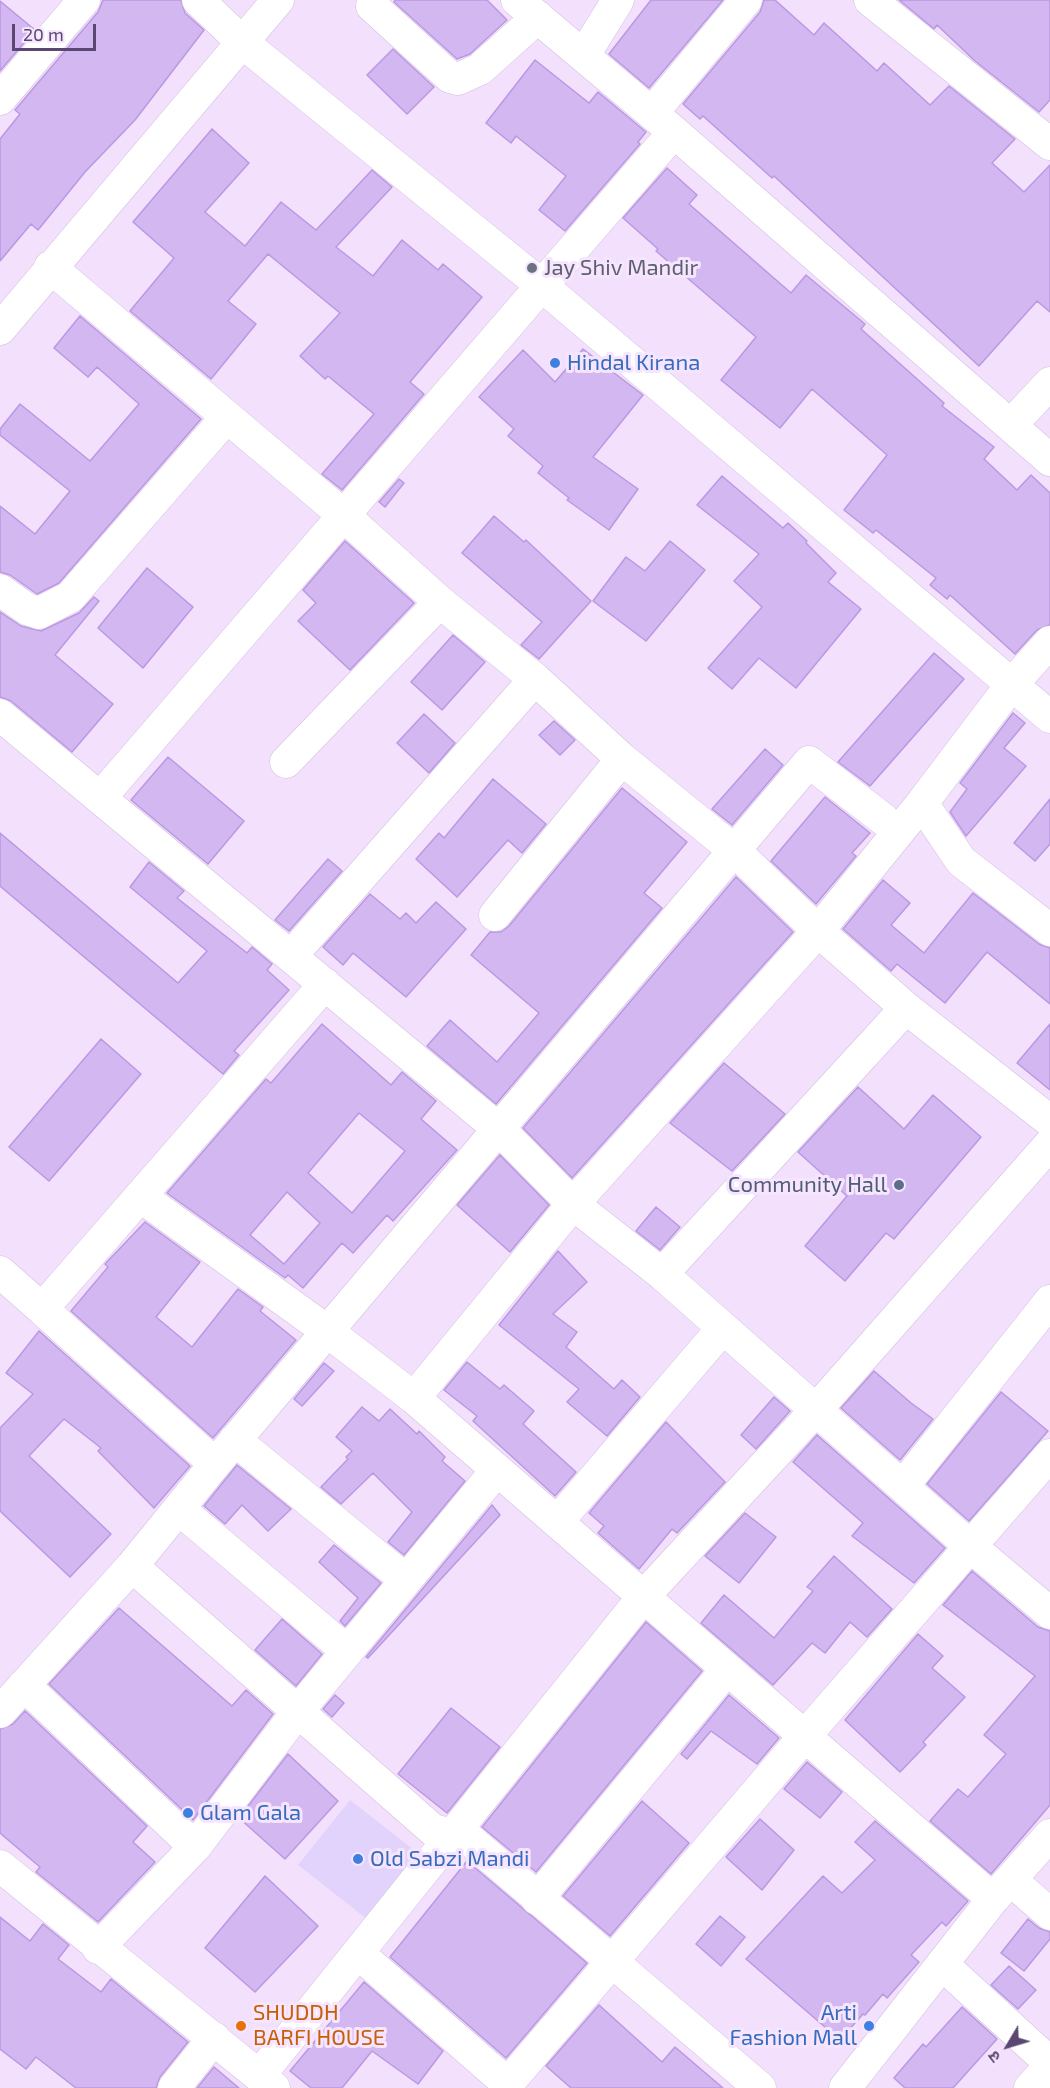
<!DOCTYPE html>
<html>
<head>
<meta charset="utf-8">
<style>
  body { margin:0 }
  #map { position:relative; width:1050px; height:2088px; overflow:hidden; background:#f3e0fc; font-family:"Exo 2","Noto Sans Devanagari",sans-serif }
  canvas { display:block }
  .north { position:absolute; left:978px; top:2016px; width:60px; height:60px; -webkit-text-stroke:4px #f7e5ff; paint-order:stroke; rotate:232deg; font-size:16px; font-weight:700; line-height:24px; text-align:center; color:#5a4872 }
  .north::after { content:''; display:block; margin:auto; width:21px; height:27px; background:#5a4872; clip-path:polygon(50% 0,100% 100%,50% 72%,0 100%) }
  .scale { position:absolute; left:12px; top:24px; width:84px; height:27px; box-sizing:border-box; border:3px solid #5a4872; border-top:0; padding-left:8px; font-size:18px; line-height:21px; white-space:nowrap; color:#5a4872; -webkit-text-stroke:4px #f7e5ff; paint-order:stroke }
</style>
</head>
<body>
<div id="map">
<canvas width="1050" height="2088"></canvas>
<div class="north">उ</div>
<div class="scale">20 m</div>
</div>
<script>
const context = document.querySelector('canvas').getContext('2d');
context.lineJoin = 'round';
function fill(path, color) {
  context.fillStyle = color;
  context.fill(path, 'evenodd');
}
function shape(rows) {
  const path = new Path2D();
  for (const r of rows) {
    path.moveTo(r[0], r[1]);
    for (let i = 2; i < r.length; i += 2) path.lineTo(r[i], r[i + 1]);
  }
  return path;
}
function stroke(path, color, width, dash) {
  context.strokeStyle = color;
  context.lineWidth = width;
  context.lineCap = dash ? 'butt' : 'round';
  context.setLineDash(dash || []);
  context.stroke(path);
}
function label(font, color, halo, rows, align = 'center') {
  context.font = font + ' "Exo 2",sans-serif';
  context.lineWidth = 6;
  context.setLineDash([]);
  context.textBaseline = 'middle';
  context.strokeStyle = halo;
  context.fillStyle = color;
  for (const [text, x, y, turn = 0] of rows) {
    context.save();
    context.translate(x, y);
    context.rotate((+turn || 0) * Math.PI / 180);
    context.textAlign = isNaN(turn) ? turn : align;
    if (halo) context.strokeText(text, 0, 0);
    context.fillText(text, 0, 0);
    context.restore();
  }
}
fill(shape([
  [350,1800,418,1853,367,1919,298,1865]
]), '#e2d3fc');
const building = shape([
  [103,0,181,0,185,13,204,30,135,120,85,172,38,230,31,224,0,261,0,139,20,114,15,110,98,12,103,0],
  [395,0,487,0,507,20,470,54,457,59,394,2,395,0],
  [651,0,723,0,649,88,609,54,651,0],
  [764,0,775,0,814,35,824,23,877,71,884,63,930,105,949,86,1015,139,992,163,1024,192,1050,165,1050,312,1037,301,979,366,774,176,772,178,703,116,700,119,683,104,760,12,764,0],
  [899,0,1050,0,1050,100,1039,112,975,61,937,25,934,29,899,0],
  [0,1,35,30,0,71,0,1],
  [393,49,434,87,407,114,367,75,393,49],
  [535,60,589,103,598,92,646,132,638,142,640,144,565,231,539,210,566,176,516,136,511,143,486,123,535,60],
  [212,129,249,163,205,212,245,246,281,202,316,230,372,170,392,187,336,247,373,276,402,240,438,270,443,264,482,297,410,382,424,394,342,490,322,474,374,414,328,376,325,379,300,356,340,313,268,254,228,301,256,324,211,379,130,311,174,258,133,222,212,129],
  [667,168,697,195,689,204,791,293,806,275,865,324,861,329,944,403,942,406,994,447,984,459,1017,490,1031,475,1050,493,1050,625,1037,630,1015,654,950,595,947,599,930,585,936,578,876,530,873,533,844,510,887,455,812,389,780,428,721,380,756,337,656,251,658,249,623,218,667,168],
  [80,316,201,419,59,583,37,594,10,575,0,572,0,506,35,534,70,491,0,435,0,429,20,404,90,461,139,404,97,367,88,377,54,348,80,316],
  [583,349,643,395,593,457,638,489,609,530,567,500,569,498,538,473,543,466,508,436,514,429,479,397,523,350,555,382,583,349],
  [722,476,783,528,788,523,807,541,806,543,836,573,828,582,861,609,796,688,759,658,732,689,708,668,762,607,734,581,759,554,697,505,722,476],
  [399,479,404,483,385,507,379,502,399,479],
  [494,516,524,542,526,540,591,601,539,659,521,645,542,622,462,553,494,516],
  [345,541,414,603,350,670,298,621,316,603,303,590,345,541],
  [670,541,705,570,646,641,593,601,626,557,645,571,670,541],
  [147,568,193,607,143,668,98,628,147,568],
  [94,597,99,601,55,655,113,704,72,752,11,701,0,697,0,612,21,626,41,631,79,613,94,597],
  [453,635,485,662,442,710,411,682,453,635],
  [934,653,964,679,870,786,838,762,934,653],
  [1013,713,1025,723,1004,748,1026,766,966,836,950,812,967,789,960,783,1013,713],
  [424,714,455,743,429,773,397,743,424,714],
  [554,721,575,740,560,755,539,735,554,721],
  [765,749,783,765,732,825,712,809,765,749],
  [168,757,244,821,208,864,131,800,168,757],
  [493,779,546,824,522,853,508,840,457,897,416,859,439,833,444,838,493,779],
  [622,788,687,842,644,893,662,908,496,1104,427,1046,450,1020,497,1062,539,1013,471,955,490,932,501,932,509,926,622,788],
  [825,797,870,833,852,853,856,856,816,904,771,861,825,797],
  [1050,799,1050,844,1035,861,1014,843,1050,799],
  [0,833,178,983,207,951,130,887,149,862,184,891,177,898,247,953,252,947,272,964,267,970,289,990,234,1051,239,1055,223,1074,0,886,0,833],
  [328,859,342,871,289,931,275,920,328,859],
  [736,877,793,932,572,1178,523,1128,736,877],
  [883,880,910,903,891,925,924,953,973,893,1039,944,1050,948,1050,1004,987,952,945,1003,897,964,891,971,843,929,883,880],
  [370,894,400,919,406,913,416,923,436,902,466,929,406,997,353,953,343,965,323,947,370,894],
  [322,1024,391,1085,402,1072,436,1101,421,1119,457,1150,393,1221,387,1215,353,1253,342,1243,303,1288,288,1275,285,1278,167,1193,266,1079,271,1083,322,1024],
  [359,1113,405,1151,352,1213,308,1173,359,1113],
  [287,1192,320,1223,284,1264,250,1235,287,1192],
  [1050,1024,1050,1090,1017,1063,1050,1024],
  [101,1039,141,1074,49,1181,9,1147,101,1039],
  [724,1063,785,1114,732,1171,670,1123,724,1063],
  [858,1087,904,1129,933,1095,981,1137,894,1239,886,1233,845,1281,805,1246,847,1196,798,1152,858,1087],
  [500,1155,549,1205,510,1252,457,1205,500,1155],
  [656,1207,680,1227,660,1250,636,1231,656,1207],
  [145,1222,200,1262,156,1317,192,1347,238,1289,263,1307,260,1311,296,1340,213,1438,71,1311,108,1267,105,1264,145,1222],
  [558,1251,587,1282,553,1314,577,1332,566,1347,614,1389,622,1380,640,1397,607,1436,567,1402,579,1389,499,1325,558,1251],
  [39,1331,190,1466,154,1508,98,1451,101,1448,64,1419,29,1456,111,1534,70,1577,0,1511,0,1428,33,1394,6,1373,39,1331],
  [467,1362,500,1389,504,1385,534,1411,523,1424,576,1472,555,1496,473,1421,477,1416,444,1390,467,1362],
  [324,1363,334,1371,302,1406,294,1399,324,1363],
  [874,1371,911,1403,933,1419,900,1460,841,1408,874,1371],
  [1001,1392,1048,1431,969,1521,927,1484,1001,1392],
  [774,1397,790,1411,756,1449,741,1435,774,1397],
  [362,1407,379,1421,390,1409,417,1434,419,1431,445,1457,442,1461,465,1481,404,1555,388,1542,412,1512,373,1473,341,1504,321,1487,348,1459,346,1457,352,1451,336,1437,362,1407],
  [666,1422,725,1482,677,1533,672,1529,639,1569,598,1533,604,1526,589,1513,666,1422],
  [817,1435,945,1548,914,1583,852,1536,863,1523,793,1462,817,1435],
  [237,1465,291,1509,268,1531,242,1505,225,1524,204,1506,237,1465],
  [492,1505,500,1515,368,1658,366,1657,492,1505],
  [745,1513,776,1537,739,1583,705,1556,745,1513],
  [334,1545,381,1583,345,1626,340,1621,358,1598,319,1562,334,1545],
  [834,1556,892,1609,867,1637,850,1622,825,1653,812,1643,773,1685,701,1623,724,1595,774,1638,813,1591,807,1587,834,1556],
  [972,1571,1038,1627,1050,1631,1050,1805,991,1874,930,1821,958,1789,968,1797,1006,1754,984,1735,1035,1676,943,1605,972,1571],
  [119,1608,232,1706,246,1690,273,1714,193,1820,49,1684,119,1608],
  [282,1619,322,1654,296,1686,255,1650,282,1619],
  [646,1622,702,1671,536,1872,482,1827,646,1622],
  [918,1634,943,1656,932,1668,965,1697,923,1742,926,1745,900,1772,845,1720,918,1634],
  [335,1695,344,1703,332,1717,323,1709,335,1695],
  [729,1695,779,1738,757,1764,711,1731,687,1759,681,1754,729,1695],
  [451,1708,500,1747,447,1813,398,1774,451,1708],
  [25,1711,147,1826,133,1842,155,1862,98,1922,36,1872,40,1867,0,1833,0,1729,13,1724,25,1711],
  [288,1754,338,1801,285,1859,239,1818,288,1754],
  [807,1762,842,1792,820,1818,784,1789,807,1762],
  [642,1801,689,1843,610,1936,563,1896,642,1801],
  [760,1819,794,1850,762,1890,726,1857,760,1819],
  [875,1821,968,1901,946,1926,942,1922,911,1955,919,1962,887,1998,883,1994,865,2015,863,2014,840,2040,746,1959,823,1876,842,1893,875,1860,855,1842,875,1821],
  [467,1861,587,1963,506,2058,390,1957,467,1861],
  [265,1876,318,1926,255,1992,205,1948,265,1876],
  [720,1916,745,1937,721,1966,696,1944,720,1916],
  [0,1917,30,1941,43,1924,69,1945,58,1959,101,1992,111,1979,188,2042,160,2077,156,2088,76,2088,36,2057,26,2069,0,2049,0,1917],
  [1028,1919,1039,1928,1050,1932,1050,1939,1024,1971,1001,1953,1028,1919],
  [1009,1966,1036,1990,1018,2009,991,1985,1009,1966],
  [364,1982,443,2051,418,2084,372,2051,342,2088,311,2088,290,2071,364,1982],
  [599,2005,662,2062,675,2047,723,2088,571,2088,546,2066,599,2005],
  [962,2007,997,2039,953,2088,905,2088,894,2078,923,2044,926,2047,962,2007],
  [214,2067,239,2088,197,2088,214,2067]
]);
fill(building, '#d3b7f1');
stroke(building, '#ba98e3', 1.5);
const street = shape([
  [198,0,242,42,540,284,1050,717],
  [517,0,674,132,1050,460],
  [870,0,1050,144],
  [372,6,450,77,458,79,480,69,538,17],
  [584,55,618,0],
  [0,99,84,0],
  [652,113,746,0],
  [50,267,342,514,440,602,535,679,622,759,735,851,818,931,906,1008,1050,1121],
  [0,329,278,0],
  [1011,425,1050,383],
  [0,590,27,609,39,613,70,597,226,418],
  [0,715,500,1130,573,1204,662,1274,970,1546,1050,1613],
  [286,762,440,602],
  [100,798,674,132],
  [922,803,961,861,1050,930],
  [495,915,622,759],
  [291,956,535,679],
  [140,1196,327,1331,414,1398,993,1899],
  [0,1272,42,1309],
  [662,1274,906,1008],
  [414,1398,573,1204,818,931,922,803,1012,684,1050,642],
  [235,1440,406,1580],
  [215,1464,42,1309,325,984],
  [903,1486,1050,1301],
  [179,1509,347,1651],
  [558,1521,722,1329],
  [132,1566,433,1830,469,1839,760,2088],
  [24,1685,195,1847],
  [0,1712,132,1566,215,1464,809,762,883,819],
  [0,1866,274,2088],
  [1012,1881,1050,1914],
  [537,1899,727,1669],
  [98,1948,195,1847,298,1711,497,1470],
  [359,1954,507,2083],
  [942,1964,1050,2063],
  [259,2076,644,1596,815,1411,1050,1144],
  [174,2088,214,2038],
  [504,2088,804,1737,1050,1455],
  [845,2088,993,1899,1050,1835],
  [1030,2088,1050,2066]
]);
stroke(street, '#d2bfe1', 33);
stroke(street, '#fff', 32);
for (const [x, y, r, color] of [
  [532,268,6,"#6b7280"],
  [555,363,6,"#3f7fe0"],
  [899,1185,6,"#5c6f8a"],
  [188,1813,6,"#3f7fe0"],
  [358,1859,6,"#3f7fe0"],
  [241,2026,6,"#e8710a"],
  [869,2026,6,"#3f7fe0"]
]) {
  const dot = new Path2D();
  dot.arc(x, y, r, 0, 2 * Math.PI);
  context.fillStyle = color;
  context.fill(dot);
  stroke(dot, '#f7e5ff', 2);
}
label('22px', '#5b616d', '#f7e5ff', [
  ["Jay Shiv Mandir",544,268]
], 'left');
label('22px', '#366cbe', '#f7e5ff', [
  ["Hindal Kirana",567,363],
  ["Glam Gala",200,1813],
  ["Old Sabzi Mandi",370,1859],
  ["Arti",857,2013,"right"],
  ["Fashion Mall",857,2038,"right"]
], 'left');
label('22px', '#4e5e75', '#f7e5ff', [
  ["Community Hall",887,1185]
], 'right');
label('22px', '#c56008', '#f7e5ff', [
  ["SHUDDH",253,2013],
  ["BARFI HOUSE",253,2038]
], 'left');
</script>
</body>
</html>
